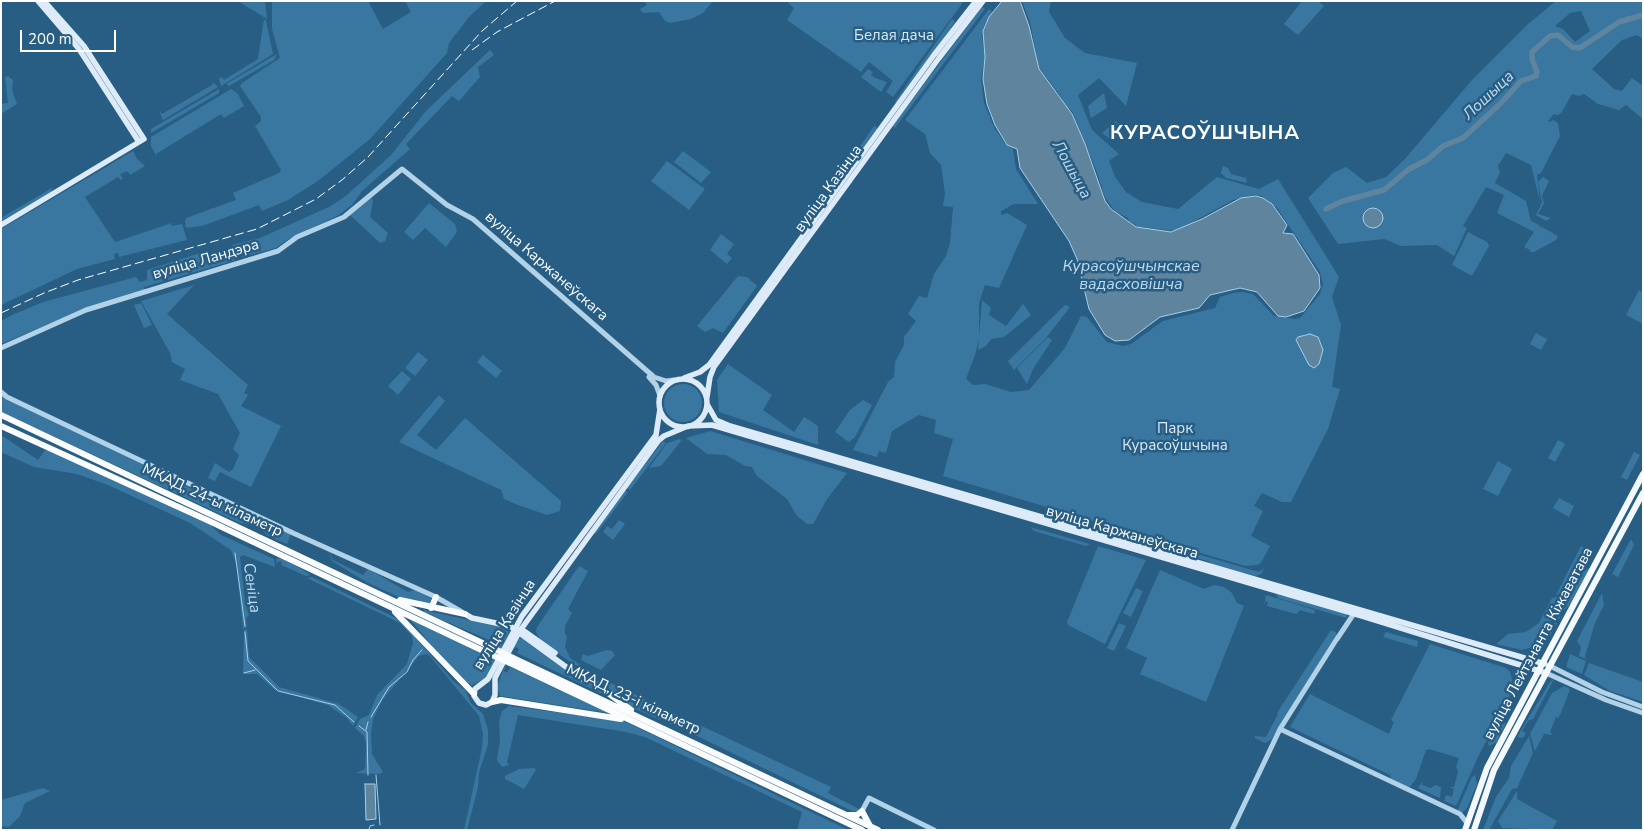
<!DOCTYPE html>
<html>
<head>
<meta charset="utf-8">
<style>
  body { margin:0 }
  #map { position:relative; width:1644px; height:831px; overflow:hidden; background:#285e84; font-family:"Nunito Sans",sans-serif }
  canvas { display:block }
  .frame { position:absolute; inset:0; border:2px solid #fff; pointer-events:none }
  .scale { position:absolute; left:20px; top:30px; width:96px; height:22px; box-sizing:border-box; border:2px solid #fff; border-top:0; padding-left:6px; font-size:15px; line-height:18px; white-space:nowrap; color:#fff; -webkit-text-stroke:4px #285e84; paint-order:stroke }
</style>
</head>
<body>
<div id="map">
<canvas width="1644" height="831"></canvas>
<div class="frame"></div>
<div class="scale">200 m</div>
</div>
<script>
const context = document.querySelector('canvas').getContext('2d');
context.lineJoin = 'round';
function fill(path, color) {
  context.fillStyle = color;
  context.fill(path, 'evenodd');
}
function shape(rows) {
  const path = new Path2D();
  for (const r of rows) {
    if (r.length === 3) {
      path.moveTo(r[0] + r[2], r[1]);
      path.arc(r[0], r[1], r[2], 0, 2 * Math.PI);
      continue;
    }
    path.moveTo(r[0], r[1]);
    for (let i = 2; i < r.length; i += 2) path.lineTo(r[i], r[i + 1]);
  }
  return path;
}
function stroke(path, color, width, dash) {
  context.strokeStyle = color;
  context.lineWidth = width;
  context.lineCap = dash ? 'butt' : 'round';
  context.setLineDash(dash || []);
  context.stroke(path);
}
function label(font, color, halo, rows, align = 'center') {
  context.font = font + ' "Nunito Sans",sans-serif';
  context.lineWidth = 5;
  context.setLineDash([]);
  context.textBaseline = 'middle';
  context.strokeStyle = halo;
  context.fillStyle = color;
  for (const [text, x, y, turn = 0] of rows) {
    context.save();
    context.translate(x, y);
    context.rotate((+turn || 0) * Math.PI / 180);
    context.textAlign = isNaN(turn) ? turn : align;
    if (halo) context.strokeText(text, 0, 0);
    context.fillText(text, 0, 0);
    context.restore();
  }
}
fill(shape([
  [237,1,265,1,267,19,238,1],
  [272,1,368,1,383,29,411,12,405,1,486,1,469,17,449,43,447,53,370,139,318,181,288,200,262,211,259,205,202,226,186,228,185,221,186,218,236,200,233,193,279,173,281,170,255,126,261,121,261,117,240,86,242,83,280,58,272,29],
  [644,1,713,1,703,13,691,19,670,23,665,21,659,12,643,13,640,9,647,5],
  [786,1,964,1,893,97,886,92,893,81,869,62,861,72,787,20,794,8],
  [1022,1,1051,1,1049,12,1065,38,1085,53,1137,63,1126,106,1099,78,1078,95,1092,130,1119,154,1109,161,1115,177,1126,192,1142,202,1178,209,1217,177,1259,189,1278,179,1339,277,1332,297,1341,325,1332,387,1340,389,1328,429,1291,502,1282,502,1262,493,1254,506,1263,511,1251,536,1270,546,1261,563,1257,565,1245,566,1187,549,943,476,953,439,934,433,936,420,919,415,902,425,892,431,886,453,879,451,877,457,853,450,888,382,894,377,895,362,904,345,904,337,916,321,908,314,919,296,927,298,934,274,946,256,950,243,953,207,943,206,945,194,941,165,930,153,925,134,905,120,989,9,992,12,984,26,982,37,985,57,981,78,984,103,994,127,1005,144,1013,149,1016,169,1038,204,1014,204,1001,211,1001,215,1007,213,1027,225,999,288,985,285,979,303,979,339,975,355,966,379,973,385,985,384,1011,392,1029,390,1065,348,1081,316,1087,317,1107,342,1123,346,1131,344,1163,321,1215,308,1220,297,1233,293,1242,292,1253,294,1274,316,1295,319,1300,318,1320,294,1323,284,1320,272,1277,208,1262,196,1255,195,1233,200,1176,231,1138,227,1129,221,1128,218,1116,212,1105,198,1098,175,1072,111,1064,105,1061,97,1039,68,1030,22],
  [1302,1,1318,1,1324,6,1298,35,1284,24],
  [1556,1,1643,1,1643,39,1637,35,1622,40,1592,69,1614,89,1622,91,1632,78,1643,86,1643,119,1626,105,1619,110,1598,104,1584,94,1579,96,1572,94,1562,112,1558,115,1554,114,1548,121,1550,122,1553,120,1558,123,1560,136,1541,173,1537,175,1540,202,1531,165,1506,153,1498,166,1500,172,1495,183,1526,201,1531,221,1539,225,1539,228,1540,226,1558,236,1556,240,1534,252,1530,252,1530,250,1524,247,1534,232,1497,213,1504,195,1486,187,1463,226,1467,228,1454,256,1437,245,1401,246,1384,239,1338,244,1308,198,1333,173,1346,167,1367,183,1386,177,1404,160,1472,80,1528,24],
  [1581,11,1590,31,1575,42,1563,29,1555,26,1570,13],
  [982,7,985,9,894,129,893,125],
  [264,19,266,21,273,54,221,86,219,78,222,77,224,80,258,59],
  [952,19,955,21,953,25,897,102,894,103],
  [490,50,494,55,478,67,480,77,459,101,452,96,406,144,410,149,362,191,352,205,337,216,287,240,276,248,242,257,233,249,232,245,260,238,331,206,347,195,391,155,426,111],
  [277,54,274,60,229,86,226,84],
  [868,69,873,72,871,75,875,78,887,82,881,92,861,77],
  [8,76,13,80,12,90,17,104,1,114,1,104,8,103,5,77],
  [213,82,218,87,163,120,159,111,162,114,212,85],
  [219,89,219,93,151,133,151,129],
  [231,89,238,94,244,106,224,118,221,114,156,154,157,157,151,146,151,137],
  [1104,93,1107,108,1091,118,1088,106],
  [1116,121,1122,129,1110,139,1102,133],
  [874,126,878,128,842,177,838,178],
  [133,151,137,159,145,166,130,175,127,171,120,174,123,179,121,180,118,177,85,197,115,242,172,223,171,226,182,224,187,240,119,257,118,253,114,254,115,259,77,269,1,305,1,229],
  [683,151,711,172,701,183,674,162],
  [667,161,705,189,689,210,651,181],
  [1223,166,1228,168,1231,174,1246,178,1247,183,1226,178,1221,173],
  [1543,177,1549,181,1542,196,1544,203,1538,214,1551,218,1546,221,1536,215,1542,202,1538,182],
  [52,188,51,192,1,221,1,218],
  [371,198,373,201,370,217,388,233,385,241,380,243,350,215],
  [429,203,455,224,457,232,446,247,425,228,413,240,404,232],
  [1468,232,1487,242,1489,246,1472,276,1452,265],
  [721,234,734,244,727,254,732,258,727,264,710,250],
  [203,252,205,257,219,257,231,254,236,260,144,287,145,290,86,308,1,344,1,321,12,315,43,302,136,277,140,282,147,280,147,270],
  [738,276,747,277,757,286,723,333,713,328,705,332,697,326],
  [194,285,167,314,248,385,244,393,248,395,241,406,281,426,251,487,220,472,215,481,208,478,215,463,229,472,233,469,239,455,233,449,240,433,218,394,180,380,185,369,172,362,170,353,141,301],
  [1639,290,1643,293,1643,324,1626,315],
  [982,300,991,308,989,315,1006,326,1023,304,1031,315,1004,337,991,339,986,346,978,350],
  [141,303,152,325,144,328,134,305],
  [1065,305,1070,307,1046,338,1014,370,1008,361],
  [1536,333,1547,339,1541,350,1530,344],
  [1048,337,1052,340,1033,369,1027,384,1017,368],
  [418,352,428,360,415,376,405,368],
  [483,355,502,371,496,378,477,362],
  [728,364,772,395,763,410,794,432,804,417,818,426,818,445,719,412,717,380],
  [402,371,411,379,398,395,388,386],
  [683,403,19],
  [1,395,208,497,291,534,287,544,268,536,263,531,250,525,240,523,1,412],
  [439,395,445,401,417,435,436,450,465,418,561,501,560,511,547,515,518,505,504,499,501,490,399,442],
  [863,400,872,405,855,437,849,442,835,432,850,410],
  [710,431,847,473,827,499,813,524,807,524,797,516,787,499,757,476,752,467,745,466,726,455,707,454,686,438],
  [1,435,38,460,46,449,206,521,221,535,274,559,275,567,243,555,240,557,245,602,249,615,246,618,247,627,243,629,237,566,231,550,190,523,108,485,77,474,34,467,1,452],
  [680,439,681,441,661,466,649,468,667,443],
  [1558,440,1565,444,1555,462,1548,458],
  [663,441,666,443,630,490,627,488],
  [1634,452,1640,455,1627,480,1621,477],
  [1498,461,1512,469,1498,496,1483,489],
  [625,491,628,492,596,534,594,533],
  [1559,498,1574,506,1569,517,1553,508],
  [619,520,625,524,613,540,603,532,607,526,612,529],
  [1030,527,1090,544,1086,546,1034,531],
  [1631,539,1634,545,1618,577,1612,574],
  [1159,543,1259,572,1264,568,1261,574,1255,576,1211,565,1210,562,1165,548,1162,551,1157,549],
  [1098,546,1146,560,1105,644,1068,625,1067,622],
  [1581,546,1589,550,1567,591,1556,595],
  [328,551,333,560,363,575,368,569,408,592,415,590,431,598,429,605,401,598,368,583,332,561],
  [280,558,302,569,310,575,306,576,281,565,282,562,279,561,277,564,276,559],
  [579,566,588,571,568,609,572,613,565,626,565,634,567,636,565,647,570,658,595,674,573,664,541,641,536,632,537,627],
  [1588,568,1590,569,1573,601,1563,612,1544,647,1544,642,1580,575],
  [1160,570,1204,589,1214,585,1224,587,1232,593,1237,603,1244,606,1206,702,1140,674,1147,658,1126,648],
  [312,577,400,620,454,682,465,690,471,703,483,714,488,730,488,745,479,772,478,787,467,830,464,830,482,748,483,734,479,716,430,656,426,654,419,656,383,699,373,719,371,734,372,754,383,772,380,774,356,773,365,769,366,743,364,736,355,728,360,719,369,715,377,695,407,664,413,643,412,636,400,623,307,578],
  [1136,588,1143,591,1131,617,1123,613],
  [1602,593,1604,605,1595,623,1585,656,1586,659,1579,656,1581,647,1577,641],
  [1276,594,1346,613,1347,616,1346,618,1278,598],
  [1566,594,1537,646,1522,650,1496,644,1508,634,1526,632,1539,623,1552,598],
  [1266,595,1315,610,1314,614,1300,610,1296,614,1267,606,1268,602,1266,601,1264,605],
  [424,610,508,629,509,633,491,670,484,679,472,685,466,682,445,662,409,618,490,656,486,661,487,662,493,660,501,640,498,638,496,643,424,612],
  [1119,623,1126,626,1114,651,1107,648],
  [247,629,249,657,279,687,339,704,358,717,353,726,347,718,328,705,275,690,257,674,243,674,244,630],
  [1331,630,1336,632,1336,635,1271,740,1265,743,1255,738,1255,736,1266,737,1278,714,1277,713],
  [1386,632,1418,641,1417,647,1383,637],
  [521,637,611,698,517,653,519,649,516,647,513,649,504,671,507,673,510,667,609,713,500,696,497,687,501,676,516,640],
  [1430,644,1506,668,1510,672,1514,688,1478,757,1456,806,1444,801,1446,795,1452,797,1454,789,1449,787,1454,787,1458,772,1456,767,1459,758,1429,749,1426,750,1416,779,1409,788,1391,779,1390,775,1290,727,1310,694,1389,734,1394,722,1391,720],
  [607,650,612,651,615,655,601,670,581,660,583,654,588,656],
  [1570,654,1586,661,1582,674,1566,667],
  [1589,663,1643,682,1643,702,1610,691,1584,675],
  [600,678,831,787,828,793,859,809,859,812,852,811,695,735,633,708,598,683],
  [1554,679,1533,719,1529,720,1522,731,1526,733,1523,738,1517,737,1550,682],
  [1564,686,1570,689,1561,713,1558,718,1556,717,1550,732,1553,735,1544,734,1535,751,1530,734,1552,693],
  [509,706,624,721,848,830,797,830,802,812,645,737,626,732,518,715,507,762,509,765,502,767,497,760,500,740,499,721,502,711],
  [1506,723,1497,742,1489,746,1488,743,1495,731,1499,728,1498,725],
  [1529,736,1533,753,1517,788,1512,789,1489,830,1483,830,1496,797,1509,778,1511,766],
  [534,768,536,770,524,789,505,779,505,776,519,769],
  [1475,775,1477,784,1467,808,1463,812,1457,811,1472,777],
  [1422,782,1422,785,1431,788,1435,785,1441,787,1440,798,1418,788],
  [43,788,50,791,25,803,20,816,9,827,1,826,1,800],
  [1517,791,1517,799,1557,821,1552,830,1502,828,1498,821]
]), '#3977a0');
const water = shape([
  [1002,1,1020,1,1029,26,1039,69,1072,114,1085,144,1105,201,1111,209,1136,227,1171,232,1202,219,1241,198,1256,196,1263,198,1272,204,1287,225,1283,233,1293,234,1319,275,1320,288,1304,311,1286,317,1278,316,1257,292,1240,288,1210,295,1199,308,1160,317,1129,340,1115,341,1105,335,1089,309,1077,259,1069,241,1020,168,1017,149,1007,145,995,125,987,104,983,79,985,57,983,31,989,17,1002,1],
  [1373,218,10],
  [1310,334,1318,337,1323,350,1319,364,1314,368,1309,365,1296,340,1298,337,1310,334],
  [365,784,375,784,376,819,366,820,365,784]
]);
fill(water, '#5e849e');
stroke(water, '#a7cfe8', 1);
stroke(shape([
  [235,553,245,626],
  [245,632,248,661,278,691,335,705,354,722],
  [244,673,255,670],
  [371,717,389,687,407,672,413,660,422,650],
  [359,726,367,732,368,775],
  [366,730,368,722],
  [376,775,380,825],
  [369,830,370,826,374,825]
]), '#a7cfe8', 1);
stroke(shape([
  [1326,209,1343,201,1384,190,1409,169,1427,160,1443,146,1463,138,1500,104,1521,81,1536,76,1537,72,1532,59,1532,52,1550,36,1558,35,1572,47,1580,48,1619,22,1643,15]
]), '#5e849e', 5.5);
stroke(shape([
  [1,348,86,310,278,251,297,237,344,217,402,169,447,205,473,219,654,377,666,381,674,380],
  [649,377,656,385,660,396],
  [1,392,7,397,293,533,436,597,462,612],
  [1337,639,1355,612],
  [1550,666,1602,692,1643,707],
  [1546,673,1606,700,1643,713],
  [1280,729,1460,814,1467,823],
  [862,811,869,798,934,830],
  [1232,830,1280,729,1338,637]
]), '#b2d2e7', 5);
stroke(shape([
  [38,1,79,49,139,142],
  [1,225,144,139,84,46,44,1],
  [684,378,700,372,709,365,934,55,976,1],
  [683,403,24],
  [707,397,710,377,714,367,939,58,983,1],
  [707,404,716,420,730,426,1545,664],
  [660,409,656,435,522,616,488,679,475,689,474,696,479,703,486,705,492,702,495,695,495,678,519,632,659,440,664,436,688,426],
  [689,426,712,425,1362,616,1546,673],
  [465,614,472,618,510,626,584,680,592,681],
  [524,631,555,653]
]), '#dcebf7', 5.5);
stroke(shape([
  [1465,830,1487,768,1643,474],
  [1474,830,1494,770,1643,493]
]), '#f4f9fe', 6);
stroke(shape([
  [1,415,495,649],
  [1,426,207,520,492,655],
  [400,600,465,614],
  [431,608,436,597],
  [395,612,474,694],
  [513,658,878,830],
  [510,663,862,830],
  [592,681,631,710],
  [492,702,501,700,621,719],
  [848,815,857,815,862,811,870,826]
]), '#fafcfe', 6);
stroke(shape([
  [472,50,497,32,555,1],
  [1,313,44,293,78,280,257,229,316,199,342,180,368,157,482,31,517,1]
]), '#fff', 1, [9, 4]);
stroke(shape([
  [495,649,513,658],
  [492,655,510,663]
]), '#fafcfe', 6);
label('15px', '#d5e9f6', '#285e84', [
  ["Белая дача",894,36],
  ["Парк",1175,429],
  ["Курасоўшчына",1175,446]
]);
label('15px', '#fff', '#285e84', [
  ["вуліца Казінца",829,189,-54],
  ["вуліца Ландэра",206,260,-16],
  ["вуліца Каржанеўскага",546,267,41],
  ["МКАД, 24-ы кіламетр",212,501,25],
  ["вуліца Каржанеўскага",1122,533,16],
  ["вуліца Казінца",505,625,-58],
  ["вуліца Лейтэнанта Кіжаватава",1539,644,-62],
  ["МКАД, 23-і кіламетр",633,700,25]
]);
label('italic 16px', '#bedbef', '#285e84', [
  ["Лошыца",1489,96,-43],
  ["Лошыца",1071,170,61],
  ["Курасоўшчынскае",1131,267],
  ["вадасховішча",1131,285],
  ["Сеніца",251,588,82]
]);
context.letterSpacing = '1px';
label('bold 20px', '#fff', '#285e84', [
  ["КУРАСОЎШЧЫНА",1205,134]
]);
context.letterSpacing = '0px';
</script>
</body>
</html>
